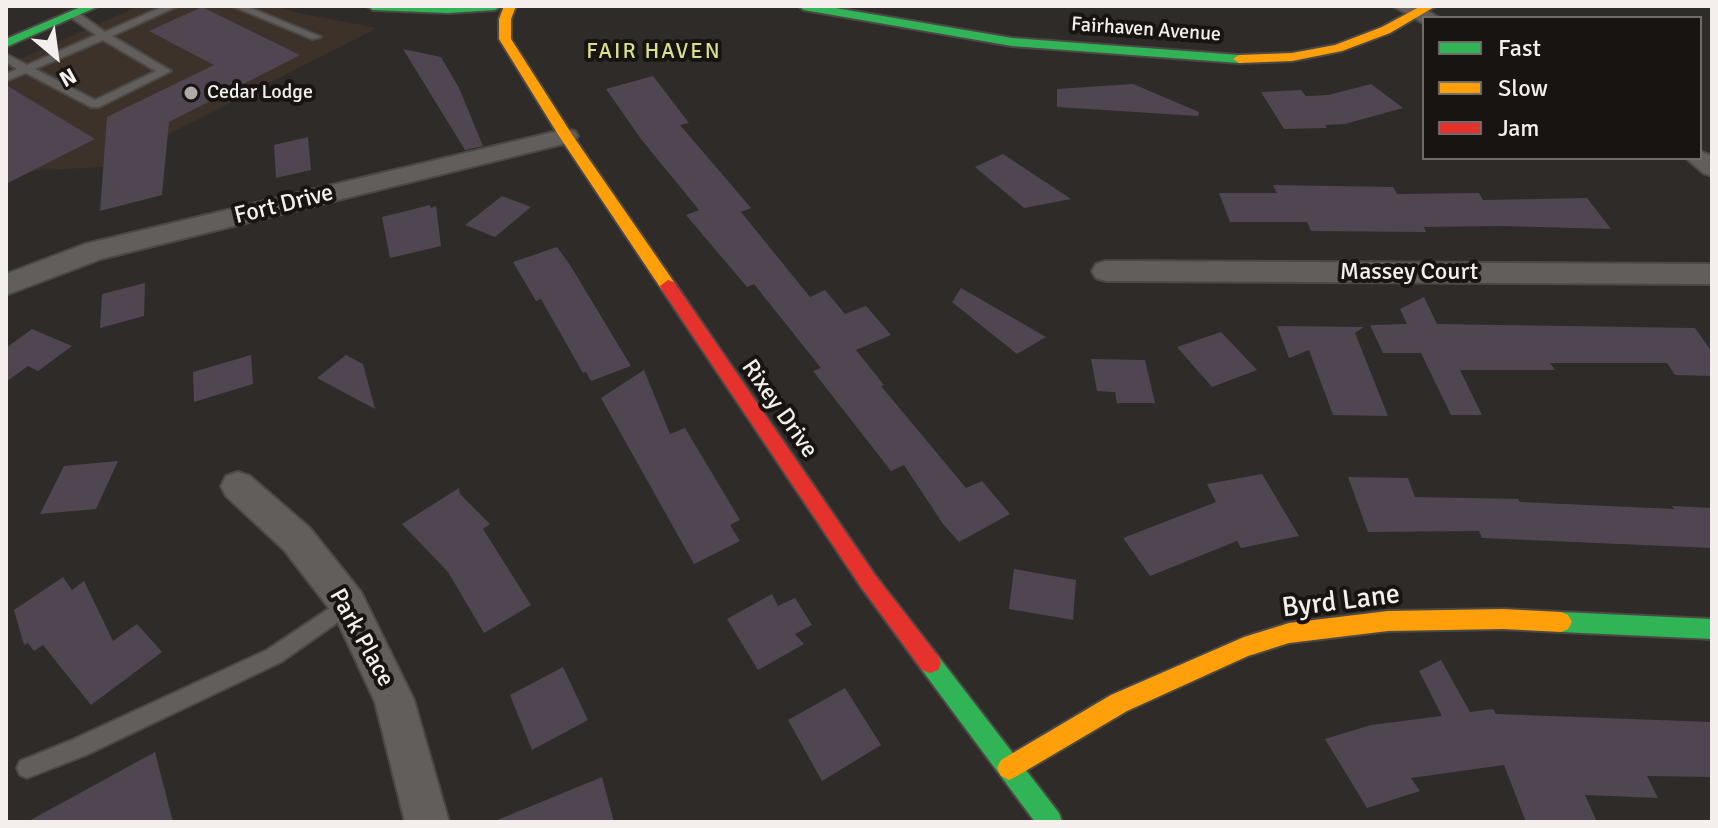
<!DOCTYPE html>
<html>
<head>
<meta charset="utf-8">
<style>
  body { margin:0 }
  #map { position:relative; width:1718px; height:828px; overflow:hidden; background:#2e2b29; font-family:Signika,sans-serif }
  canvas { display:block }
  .frame { position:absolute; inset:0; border:8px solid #f4efec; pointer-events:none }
  .legend { position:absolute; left:1422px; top:16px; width:280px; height:144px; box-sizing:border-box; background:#171412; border:2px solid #6f6c69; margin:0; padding:10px 14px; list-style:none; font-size:24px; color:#f4efec }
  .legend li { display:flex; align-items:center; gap:16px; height:40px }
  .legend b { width:40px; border:2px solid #6f6c69 }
  .north { position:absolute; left:16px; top:16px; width:80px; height:80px; -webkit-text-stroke:6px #171412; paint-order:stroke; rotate:151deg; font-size:22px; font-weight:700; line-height:32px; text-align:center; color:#f4efec }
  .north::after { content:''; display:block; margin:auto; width:28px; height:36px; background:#f4efec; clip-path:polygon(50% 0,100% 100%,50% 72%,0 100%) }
</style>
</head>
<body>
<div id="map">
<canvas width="1718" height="828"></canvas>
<div class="frame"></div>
<ul class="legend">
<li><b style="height:10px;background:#30b455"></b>Fast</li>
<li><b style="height:10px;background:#ff9f0a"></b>Slow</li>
<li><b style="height:10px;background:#e5322d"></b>Jam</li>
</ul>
<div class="north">N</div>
</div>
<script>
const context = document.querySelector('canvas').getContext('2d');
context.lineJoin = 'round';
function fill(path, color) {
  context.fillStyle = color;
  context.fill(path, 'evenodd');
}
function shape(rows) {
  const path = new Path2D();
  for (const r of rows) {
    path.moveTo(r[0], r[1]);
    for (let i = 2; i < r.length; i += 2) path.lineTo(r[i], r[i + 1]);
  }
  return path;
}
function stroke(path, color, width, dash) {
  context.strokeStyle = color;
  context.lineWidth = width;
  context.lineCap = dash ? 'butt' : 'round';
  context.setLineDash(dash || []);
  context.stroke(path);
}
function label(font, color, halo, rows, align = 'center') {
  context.font = font + ' Signika,sans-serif';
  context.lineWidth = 8;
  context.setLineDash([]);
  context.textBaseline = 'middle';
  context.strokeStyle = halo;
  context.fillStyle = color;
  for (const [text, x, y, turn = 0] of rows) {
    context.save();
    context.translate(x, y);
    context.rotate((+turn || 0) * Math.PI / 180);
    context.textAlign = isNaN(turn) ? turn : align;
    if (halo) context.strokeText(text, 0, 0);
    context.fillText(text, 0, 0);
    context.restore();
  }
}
fill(shape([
  [139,6,277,6,294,12,377,28,104,167,6,172,6,65]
]), '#3d322a');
fill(shape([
  [202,7,300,55,169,122,162,195,100,211,107,117,214,65,149,31],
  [403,49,441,57,459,88,483,146,465,150],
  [653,76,689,123,680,125,751,208,741,212,810,297,825,290,845,314,866,306,891,335,856,350,884,385,881,386,966,488,982,481,1010,514,959,542,943,524,904,465,891,471,813,371,821,368,754,284,747,287,686,215,699,210,641,139,606,89],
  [1133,84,1199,112,1198,116,1057,107,1057,89],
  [1371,84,1403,108,1345,124,1325,125,1327,128,1284,129,1261,92,1301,90,1306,96,1328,95],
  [6,85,95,139,6,184],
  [308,137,311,170,276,178,274,145],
  [1003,154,1071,199,1024,208,975,167],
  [1273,185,1393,187,1397,194,1479,193,1483,200,1587,198,1611,229,1500,226,1424,227,1426,232,1311,231,1307,222,1230,222,1219,193,1277,193],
  [502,196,531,207,495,237,465,225],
  [430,205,431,208,436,206,441,246,390,258,382,217],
  [557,247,570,265,631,366,591,381,586,372,583,373,541,299,536,301,513,262],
  [145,283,144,316,100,328,102,294],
  [961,288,1046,337,1017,354,952,302],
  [1424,297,1437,324,1695,328,1712,352,1712,376,1675,375,1667,363,1550,363,1555,370,1460,370,1482,415,1451,415,1421,353,1383,353,1370,325,1407,324,1400,309],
  [1277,326,1364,327,1355,333,1388,416,1333,415,1309,350,1289,358],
  [32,329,72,346,38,371,28,366,6,382,6,348],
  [1221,332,1257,370,1212,387,1177,347],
  [251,355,253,384,194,402,193,372],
  [346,355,363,364,375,409,317,378],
  [1091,359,1145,360,1155,403,1117,403,1115,392,1097,391],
  [644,370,670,434,685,428,740,520,730,525,740,541,694,564,601,398],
  [118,461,96,509,40,514,64,466],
  [1262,474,1299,536,1241,548,1237,541,1150,576,1123,538,1216,502,1207,484],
  [1348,477,1408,478,1415,497,1518,499,1520,502,1674,509,1672,506,1712,508,1712,548,1482,538,1479,531,1368,532],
  [459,488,460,494,490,524,483,529,531,605,484,633,448,572,402,524],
  [1014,569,1076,580,1073,620,1009,609],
  [63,577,72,590,84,581,113,641,137,624,162,652,91,705,43,645,34,651,28,643,24,645,14,610],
  [772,594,778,606,795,598,812,625,795,634,804,644,758,670,727,619],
  [1441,660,1470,712,1493,709,1496,714,1712,722,1712,777,1647,776,1658,798,1585,795,1597,822,1526,822,1504,765,1411,778,1420,791,1367,808,1325,739,1371,725,1442,716,1419,671],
  [563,667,588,720,532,750,510,695],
  [845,688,881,745,822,781,788,720],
  [155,752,173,822,27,822],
  [602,777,614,822,495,822,495,821]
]), '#504651');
const lane = shape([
  [164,6,178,6,112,36,171,71,99,107,91,107,26,73,6,81,6,74,17,69,6,62,6,54,27,65,96,35,69,16,69,12,77,12,105,32,164,6],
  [103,40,156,71,95,100,35,69,103,40],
  [232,6,246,6,321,37,312,39,232,6],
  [348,596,355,598,357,604,355,610,281,662,86,755,27,778,20,775,17,768,20,761,74,739,267,650,348,596]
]);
const street = shape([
  [1393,6,1420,6,1439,18,1424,18,1424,23,1421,22,1393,6],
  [566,129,575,131,578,136,575,141,101,259,6,295,6,274,85,244,566,129],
  [1700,151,1712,156,1712,176,1703,173,1686,158,1700,158,1700,151],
  [1106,261,1712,264,1712,284,1106,281,1096,278,1092,271,1096,264,1106,261],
  [238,472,250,476,310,528,361,592,414,700,449,822,405,822,375,702,335,616,284,550,226,496,221,486,226,476,238,472]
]);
const fast = shape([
  [83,6,99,6,6,47,6,39,83,6],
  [367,6,501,6,495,10,448,13,373,10,367,6],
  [798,6,824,6,1012,38,1239,55,1245,59,1239,63,1012,46,804,10,798,6],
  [1561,612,1712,619,1712,639,1561,632,1554,629,1550,622,1554,615,1561,612],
  [930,653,938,656,1059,813,1062,822,1035,822,922,670,919,663,922,656,930,653]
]);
const slow = shape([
  [504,6,516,6,511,19,511,39,573,136,674,282,676,286,674,290,662,290,559,136,499,39,499,19,504,6],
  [1421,6,1436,6,1390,33,1342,51,1292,61,1239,63,1233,59,1239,55,1292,53,1335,45,1382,27,1421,6],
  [1503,609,1561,612,1568,615,1572,622,1568,629,1561,632,1503,629,1388,631,1289,643,1248,656,1127,711,1017,776,1009,780,1001,776,997,768,1001,760,1111,695,1244,637,1289,623,1388,611,1503,609]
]);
const jam = shape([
  [668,280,674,282,875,575,938,656,941,663,938,670,930,673,922,670,861,587,662,290,660,286,668,280]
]);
stroke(lane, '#4b4846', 4);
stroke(street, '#4b4846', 4);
stroke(fast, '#4b4846', 4);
stroke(slow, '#4b4846', 4);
stroke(jam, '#4b4846', 4);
fill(lane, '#615e5c');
fill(street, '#615e5c');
fill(fast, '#30b455');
fill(slow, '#ff9f0a');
fill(jam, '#e5322d');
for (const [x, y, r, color] of [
  [191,93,8,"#afaaa8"]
]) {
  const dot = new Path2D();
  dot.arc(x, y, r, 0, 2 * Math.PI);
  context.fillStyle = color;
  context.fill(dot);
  stroke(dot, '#171412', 3);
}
label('20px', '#f4efec', '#171412', [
  ["Fairhaven Avenue",1146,30,4]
]);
label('20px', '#f4efec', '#171412', [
  ["Cedar Lodge",207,93]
], 'left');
context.letterSpacing = '2px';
label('22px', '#dbdf90', '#171412', [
  ["FAIR HAVEN",654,52]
]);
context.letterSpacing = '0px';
label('24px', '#f4efec', '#171412', [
  ["Fort Drive",284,205,-14],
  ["Massey Court",1409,273],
  ["Rixey Drive",779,409,55],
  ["Park Place",361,638,61]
]);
label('28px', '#f4efec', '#171412', [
  ["Byrd Lane",1341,602,-7]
]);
</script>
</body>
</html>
